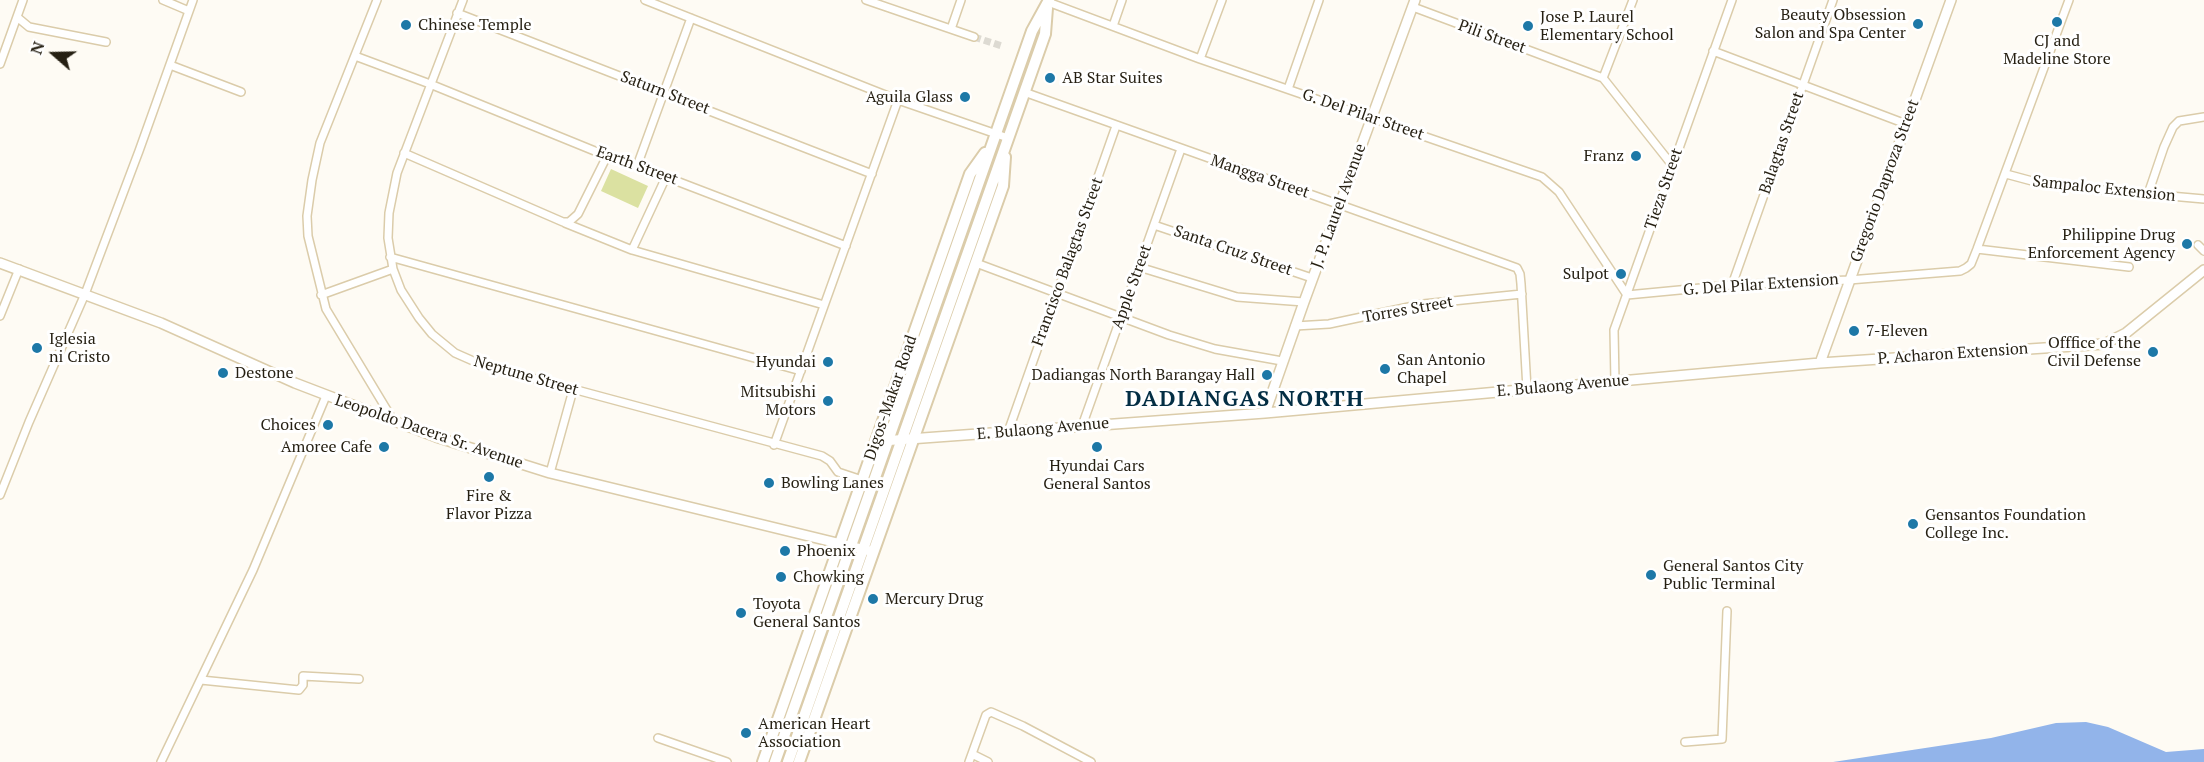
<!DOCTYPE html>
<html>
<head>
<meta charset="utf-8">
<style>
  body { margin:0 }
  #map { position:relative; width:2204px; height:762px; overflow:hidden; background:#fefbf4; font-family:"PT Serif",serif }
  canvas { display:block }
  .north { position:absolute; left:24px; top:24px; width:60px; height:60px; -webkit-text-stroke:4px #fff; paint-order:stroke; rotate:290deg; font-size:16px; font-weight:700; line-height:24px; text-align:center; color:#251f12 }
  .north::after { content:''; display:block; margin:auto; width:21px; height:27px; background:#251f12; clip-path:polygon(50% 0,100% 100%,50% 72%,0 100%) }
</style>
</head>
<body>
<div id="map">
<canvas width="2204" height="762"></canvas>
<div class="north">N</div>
</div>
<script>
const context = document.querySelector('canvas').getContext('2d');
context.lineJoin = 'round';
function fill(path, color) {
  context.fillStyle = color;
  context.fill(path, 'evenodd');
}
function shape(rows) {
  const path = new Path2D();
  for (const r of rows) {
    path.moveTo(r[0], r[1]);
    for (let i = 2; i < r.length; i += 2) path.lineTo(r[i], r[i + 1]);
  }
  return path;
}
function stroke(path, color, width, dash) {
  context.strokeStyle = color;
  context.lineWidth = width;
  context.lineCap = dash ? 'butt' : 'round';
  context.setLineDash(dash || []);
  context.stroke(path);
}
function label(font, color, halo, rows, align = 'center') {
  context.font = font + ' "PT Serif",serif';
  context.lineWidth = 6;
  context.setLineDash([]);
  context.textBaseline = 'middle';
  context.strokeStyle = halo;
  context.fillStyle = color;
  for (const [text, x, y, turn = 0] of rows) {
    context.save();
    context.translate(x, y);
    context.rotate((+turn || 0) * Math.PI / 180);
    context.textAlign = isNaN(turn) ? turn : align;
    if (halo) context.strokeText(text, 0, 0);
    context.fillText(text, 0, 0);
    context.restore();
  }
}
fill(shape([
  [611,169,648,186,638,208,601,191]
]), '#dbe1a1');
fill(shape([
  [2086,722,2108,727,2166,752,2204,749,2204,762,1833,762,1991,738,2056,723]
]), '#92b4ea');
stroke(shape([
  [974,37,1002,46]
]), '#dddad2', 7, [7, 3.5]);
const street = shape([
  [163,0,189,11],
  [377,0,320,143,312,180,307,216,308,236,326,309,393,420],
  [463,0,397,173,389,213,388,238,393,269,401,290,419,318,432,334,455,353,480,364,822,456,830,461,838,472,862,480],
  [645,0,898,100,1008,138],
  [866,0,974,37],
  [1048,2,1200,59,1542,177,1559,192,1627,295,1732,285,1849,280,1960,271,1966,268,1971,264,1977,249,2069,0],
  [1413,7,1603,78,1672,165],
  [457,13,872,174],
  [17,17,29,27,106,42],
  [1113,26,1122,0],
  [951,29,961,0],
  [1713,51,1906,124],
  [355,56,430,84,607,156,666,177,846,246],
  [1200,59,1222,0],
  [0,64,23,0],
  [170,65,241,92],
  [1603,78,1633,0],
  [1288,89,1319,0],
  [1024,92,1517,268,1520,274,1521,284,1527,389],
  [404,153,563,222,569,222,578,214,607,156],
  [637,166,691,18],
  [2006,174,2047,185,2204,199],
  [666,177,632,250,824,305],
  [2148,194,2164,147,2173,127,2179,121,2204,117],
  [565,223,632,250],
  [1154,225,1312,278],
  [2198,245,2204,251],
  [1977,249,2129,267],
  [390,257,801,371],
  [976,263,1169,335,1215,349,1282,361],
  [1139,267,1237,297,1304,302],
  [1732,285,1833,0],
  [321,295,393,269],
  [0,316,19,269],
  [1295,326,1329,324,1423,304,1522,294],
  [1615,382,1614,330,1732,0],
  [1082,426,1181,149],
  [1008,432,1116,126],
  [774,445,898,100],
  [550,473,573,390],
  [0,495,29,422,85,294,139,151,193,0],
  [201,680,299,690,303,685,303,676,359,679],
  [658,738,727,762],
  [1685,742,1722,739,1727,611],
  [972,754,988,762],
  [161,762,253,570,326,396],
  [969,762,986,715,991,712,1023,726,1091,762]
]);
const secondary = shape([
  [0,263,161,323,295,383,436,437,550,473,870,551],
  [1820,363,1951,0],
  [1265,413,1304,302,1415,0],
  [882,441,1265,413,1820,363,2104,344,2126,333,2204,270]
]);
const primary = shape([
  [763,762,970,174,985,153],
  [775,762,1032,31,1049,0],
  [788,762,1045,34,1047,8],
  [799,762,1003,186,1005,157]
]);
stroke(street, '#dbccaa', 10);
stroke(secondary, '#dbccaa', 12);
stroke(primary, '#dbccaa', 14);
stroke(street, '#fff', 7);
stroke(secondary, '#fff', 9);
stroke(primary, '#fff', 10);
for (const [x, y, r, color] of [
  [2057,22,6,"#1d78a7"],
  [1918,24,6,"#1d78a7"],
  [406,25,6,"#1d78a7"],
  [1528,26,6,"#1d78a7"],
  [1050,78,6,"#1d78a7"],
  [965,97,6,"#1d78a7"],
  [1636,156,6,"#1d78a7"],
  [2187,244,6,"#1d78a7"],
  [1621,274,6,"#1d78a7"],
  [1854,331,6,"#1d78a7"],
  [37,348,6,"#1d78a7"],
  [2153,352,6,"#1d78a7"],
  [828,362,6,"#1d78a7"],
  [1385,369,6,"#1d78a7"],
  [223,373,6,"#1d78a7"],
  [1267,375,6,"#1d78a7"],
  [828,401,6,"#1d78a7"],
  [328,425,6,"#1d78a7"],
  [384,447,6,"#1d78a7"],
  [1097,447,6,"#1d78a7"],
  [489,477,6,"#1d78a7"],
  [769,483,6,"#1d78a7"],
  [1913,524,6,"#1d78a7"],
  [785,551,6,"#1d78a7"],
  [1651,575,6,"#1d78a7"],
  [781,577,6,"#1d78a7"],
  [873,599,6,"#1d78a7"],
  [741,613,6,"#1d78a7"],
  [746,733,6,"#1d78a7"]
]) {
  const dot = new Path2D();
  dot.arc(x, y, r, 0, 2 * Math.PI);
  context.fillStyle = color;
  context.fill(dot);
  stroke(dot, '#fff', 2);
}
label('16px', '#251f12', '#fff', [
  ["Beauty Obsession",1906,15,"right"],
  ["Salon and Spa Center",1906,33,"right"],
  ["Jose P. Laurel",1540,17],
  ["Elementary School",1540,35],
  ["Chinese Temple",418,25],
  ["CJ and",2057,41,"center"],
  ["Madeline Store",2057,59,"center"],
  ["AB Star Suites",1062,78],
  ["Aguila Glass",953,97,"right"],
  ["Franz",1624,156,"right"],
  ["Philippine Drug",2175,235,"right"],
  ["Enforcement Agency",2175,253,"right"],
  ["Sulpot",1609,274,"right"],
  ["7-Eleven",1866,331],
  ["Iglesia",49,339],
  ["ni Cristo",49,357],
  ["Offfice of the",2141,343,"right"],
  ["Civil Defense",2141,361,"right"],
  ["San Antonio",1397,360],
  ["Chapel",1397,378],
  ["Hyundai",816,362,"right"],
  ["Destone",235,373],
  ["Dadiangas North Barangay Hall",1255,375,"right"],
  ["Mitsubishi",816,392,"right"],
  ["Motors",816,410,"right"],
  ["Choices",316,425,"right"],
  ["Amoree Cafe",372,447,"right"],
  ["Hyundai Cars",1097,466,"center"],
  ["General Santos",1097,484,"center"],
  ["Bowling Lanes",781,483],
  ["Fire &",489,496,"center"],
  ["Flavor Pizza",489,514,"center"],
  ["Gensantos Foundation",1925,515],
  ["College Inc.",1925,533],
  ["Phoenix",797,551],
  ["General Santos City",1663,566],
  ["Public Terminal",1663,584],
  ["Chowking",793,577],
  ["Mercury Drug",885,599],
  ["Toyota",753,604],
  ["General Santos",753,622],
  ["American Heart",758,724],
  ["Association",758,742]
], 'left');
label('16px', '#251f12', '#fff', [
  ["Pili Street",1492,37,20],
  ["Saturn Street",665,93,21],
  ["G. Del Pilar Street",1363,115,19],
  ["Balagtas Street",1782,143,-71],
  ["Earth Street",637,166,20],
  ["Mangga Street",1260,177,19],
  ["Gregorio Daproza Street",1885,181,-70],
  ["Tieza Street",1664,189,-71],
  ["Sampaloc Extension",2104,189,6],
  ["J. P. Laurel Avenue",1339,206,-70],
  ["Santa Cruz Street",1233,251,19],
  ["Francisco Balagtas Street",1068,262,-70],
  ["G. Del Pilar Extension",1761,285,-4],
  ["Apple Street",1132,287,-70],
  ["Torres Street",1408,310,-10],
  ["P. Acharon Extension",1953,354,-4],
  ["Neptune Street",526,376,16],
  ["E. Bulaong Avenue",1563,386,-5],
  ["Digos-Makar Road",891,398,-71],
  ["E. Bulaong Avenue",1043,429,-5],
  ["Leopoldo Dacera Sr. Avenue",429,432,19]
]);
context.letterSpacing = '1.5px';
label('bold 22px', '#032e44', '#fff', [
  ["DADIANGAS NORTH",1245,400]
]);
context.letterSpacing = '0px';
</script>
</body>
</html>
